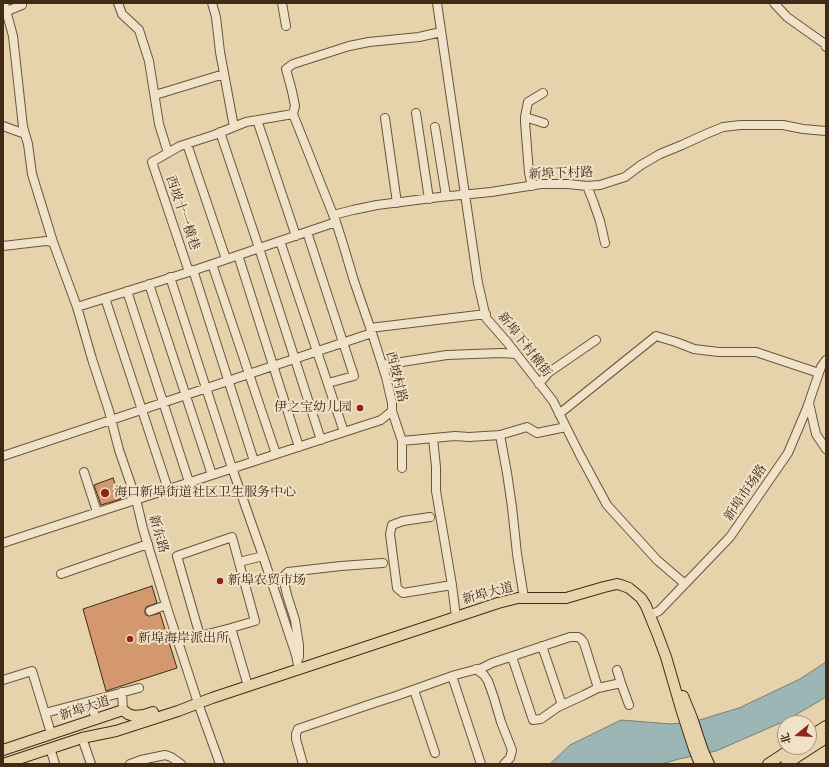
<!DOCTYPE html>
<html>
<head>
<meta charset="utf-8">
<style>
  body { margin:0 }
  #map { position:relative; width:829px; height:767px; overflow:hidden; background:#e7d3ab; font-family:"IM FELL French Canon","Noto Serif SC",serif }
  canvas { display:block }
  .frame { position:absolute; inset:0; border:4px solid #422a17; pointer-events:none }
  .north { position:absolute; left:777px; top:715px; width:40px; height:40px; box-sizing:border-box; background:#efe2c8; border:1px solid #aa9881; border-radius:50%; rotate:252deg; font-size:11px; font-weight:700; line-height:16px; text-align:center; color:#422a17 }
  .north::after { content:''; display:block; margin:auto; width:14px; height:18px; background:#8f2418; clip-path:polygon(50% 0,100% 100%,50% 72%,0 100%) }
</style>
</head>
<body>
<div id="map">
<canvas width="829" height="767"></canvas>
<div class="frame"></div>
<div class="north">北</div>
</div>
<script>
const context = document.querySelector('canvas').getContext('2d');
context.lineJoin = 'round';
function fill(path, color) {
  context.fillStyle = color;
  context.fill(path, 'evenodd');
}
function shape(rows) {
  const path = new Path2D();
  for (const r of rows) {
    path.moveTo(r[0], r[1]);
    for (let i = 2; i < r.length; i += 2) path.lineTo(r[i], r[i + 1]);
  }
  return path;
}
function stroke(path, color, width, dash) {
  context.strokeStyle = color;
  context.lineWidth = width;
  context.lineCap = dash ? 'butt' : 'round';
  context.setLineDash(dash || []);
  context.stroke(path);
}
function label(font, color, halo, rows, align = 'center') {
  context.font = font + ' "IM FELL French Canon","Noto Serif SC",serif';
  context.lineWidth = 4;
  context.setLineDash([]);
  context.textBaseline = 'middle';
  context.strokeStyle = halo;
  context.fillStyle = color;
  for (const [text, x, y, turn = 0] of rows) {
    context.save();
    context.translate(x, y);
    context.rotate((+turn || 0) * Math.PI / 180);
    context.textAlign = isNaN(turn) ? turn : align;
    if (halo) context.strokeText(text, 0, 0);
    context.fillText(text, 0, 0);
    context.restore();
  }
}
const water = shape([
  [826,662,826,697,787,720,716,751,679,759,661,764,550,764,570,745,621,720,671,724,693,722,719,714,739,708,800,679,826,662]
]);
fill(water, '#9bb6b4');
stroke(water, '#777e75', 1);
const building = shape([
  [113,478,121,499,101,505,94,485,113,478],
  [152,586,157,603,146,607,145,610,145,613,146,615,149,616,160,613,177,668,106,691,83,609,152,586]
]);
fill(building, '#d3986d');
stroke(building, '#422a17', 1);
const minor = shape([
  [4,3,13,36,23,127,28,144,32,174,53,242,77,307,92,359,109,411,119,450,136,499,143,529,168,611,198,703,220,764],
  [118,3,122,14,139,30,149,61,159,124,168,153],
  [212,3,216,17,220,52,234,127],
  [282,3,286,26],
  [437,3,478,283,486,318,507,342,553,401,580,455,607,505,657,560,685,584],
  [774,3,787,17,825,44,826,47],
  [7,11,22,5],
  [155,95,224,74],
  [416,113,429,199],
  [293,114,295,106,292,91,286,69,293,64,349,46,369,42,419,37,441,32],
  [525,117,544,123],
  [385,118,397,203],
  [257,120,296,236],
  [3,126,25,134],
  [435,127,446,196],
  [220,132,259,248,321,440],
  [187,144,226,259],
  [532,186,529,173,525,122,525,117,528,102,543,93],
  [587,186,593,201,600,221,605,243],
  [333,215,353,210,377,205,440,197,491,192,541,184,568,184,587,186,600,185,625,177,641,165,660,154,682,145,706,134,723,127,741,125,783,125,803,129,826,131],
  [307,232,354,376,328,383],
  [280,241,344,432],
  [3,246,46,241,53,242],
  [238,255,299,447],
  [212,264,276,454],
  [193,270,254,461],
  [189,272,152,162,180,146,214,135,246,122,293,114],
  [170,277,232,468,263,556,296,655,299,670],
  [149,284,212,475],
  [127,291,189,482],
  [105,298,168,489],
  [77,307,189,272,336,222],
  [370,328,486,314],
  [382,365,447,355,501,353,516,354],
  [539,384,548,373,596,340],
  [809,403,816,434,826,449],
  [392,411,402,441,455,436,469,437,500,435,527,427,537,433,566,427],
  [559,414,656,336,676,342,694,349,719,352,756,352,819,373],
  [500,435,507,473,512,507,517,554,524,598],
  [433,438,436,467,436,491,452,585],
  [402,441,402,468],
  [3,456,372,333],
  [84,472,97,512],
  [430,517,403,521,392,525,390,534,397,588,403,593,452,585,456,617],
  [3,543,381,420,392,411,392,403,386,377,372,333,354,281,343,244,336,222,293,114],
  [239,562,263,556],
  [61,574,148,544],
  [150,611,166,605],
  [650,615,659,611,730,537,788,453,807,408,821,367,826,360],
  [231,628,255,621,232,537,177,556,200,636,231,628,248,686],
  [542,646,562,705],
  [299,657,299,645,295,620,287,595,283,577,288,572,341,566,383,563],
  [512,657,533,720,541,719,558,707,584,695,598,688,621,683,629,705],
  [476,669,484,675,488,681,494,698,501,722,512,750,510,758,504,764],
  [617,670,621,683],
  [452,676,481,764],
  [3,680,32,671,51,733],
  [414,690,435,753],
  [122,692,123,710],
  [90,701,96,719],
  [45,713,139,688],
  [82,738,91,764],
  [50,748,55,764],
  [130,764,141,760,165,755,171,757,181,764],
  [303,764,296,739,296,734,298,729,374,703,396,696,455,675,482,668,492,663,570,637,578,637,581,639,584,643,598,688]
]);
const major = shape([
  [683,696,692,718,703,751,709,764],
  [809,737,826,726],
  [3,750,123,710,128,714,134,716,144,715,153,712],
  [3,764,82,738,116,731,178,711,212,698,498,603,518,598,566,598,604,587,617,584,621,585,629,588,641,598,646,606,657,633,666,657,682,712,694,749,700,764],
  [768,764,794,747],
  [786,764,826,738]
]);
stroke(minor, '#6b543c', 10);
stroke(major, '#422a17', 12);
stroke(minor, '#efe2c8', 8);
stroke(major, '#e7d3ab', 10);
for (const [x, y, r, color] of [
  [360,408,4,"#8f2418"],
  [105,493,5,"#8f2418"],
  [220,581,4,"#8f2418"],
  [130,639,4,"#8f2418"]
]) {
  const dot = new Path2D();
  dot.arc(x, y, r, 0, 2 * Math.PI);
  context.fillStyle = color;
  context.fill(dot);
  stroke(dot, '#efe2c8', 1.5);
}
label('13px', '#422a17', '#efe2c8', [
  ["新埠下村路",561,174,-2],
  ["西坡十一横巷",182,213,71],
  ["新埠下村横街",524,345,52],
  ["西坡村路",396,377,76],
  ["新埠市场路",746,493,-56],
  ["新东路",158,534,74],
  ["新埠大道",488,594,-15],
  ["新埠大道",85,709,-18]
]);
label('13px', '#422a17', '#efe2c8', [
  ["伊之宝幼儿园",352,408,"right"],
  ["海口新埠街道社区卫生服务中心",114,493],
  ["新埠农贸市场",228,581],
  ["新埠海岸派出所",138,639]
], 'left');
</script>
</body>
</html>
